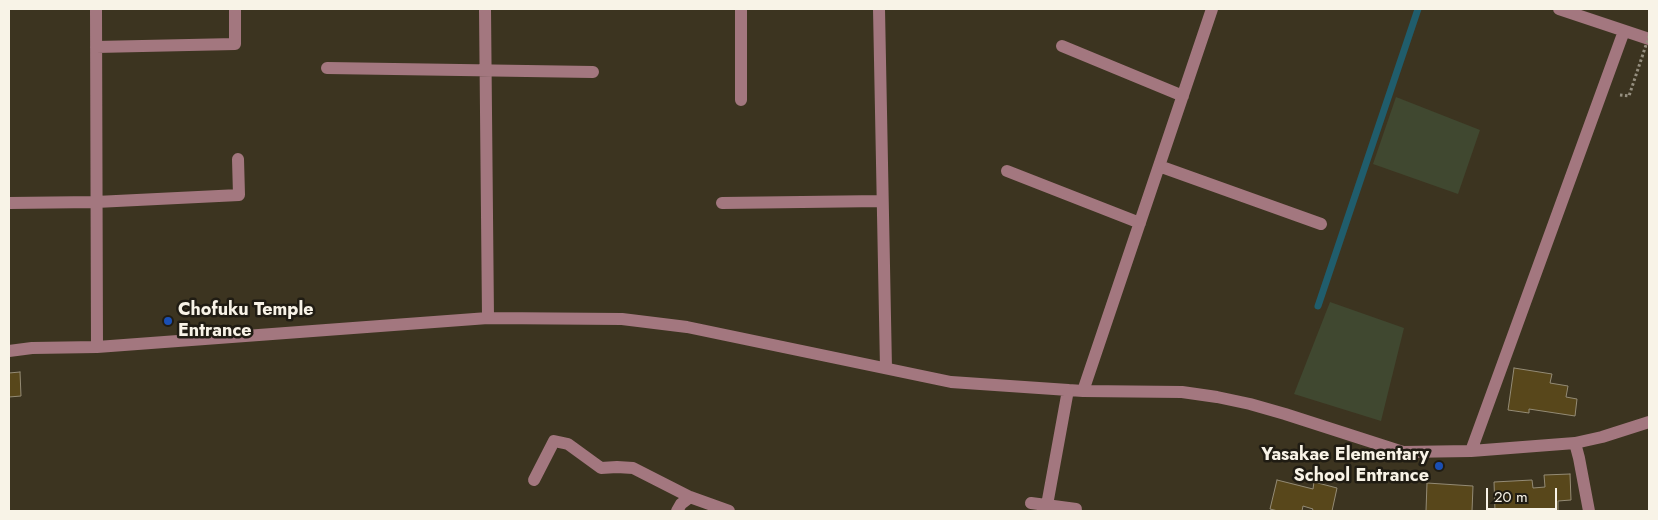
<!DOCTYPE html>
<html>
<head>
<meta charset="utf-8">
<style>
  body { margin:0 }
  #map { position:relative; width:1658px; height:520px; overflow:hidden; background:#3c3420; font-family:Jost,sans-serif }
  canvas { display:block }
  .frame { position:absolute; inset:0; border:10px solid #f8f3e7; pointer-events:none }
  .scale { position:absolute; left:1486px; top:488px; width:71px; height:22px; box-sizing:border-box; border:2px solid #f8f3e7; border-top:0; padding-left:6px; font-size:15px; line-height:18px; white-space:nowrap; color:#f8f3e7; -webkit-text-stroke:4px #201c13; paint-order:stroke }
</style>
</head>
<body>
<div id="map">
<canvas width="1658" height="520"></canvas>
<div class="frame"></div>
<div class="scale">20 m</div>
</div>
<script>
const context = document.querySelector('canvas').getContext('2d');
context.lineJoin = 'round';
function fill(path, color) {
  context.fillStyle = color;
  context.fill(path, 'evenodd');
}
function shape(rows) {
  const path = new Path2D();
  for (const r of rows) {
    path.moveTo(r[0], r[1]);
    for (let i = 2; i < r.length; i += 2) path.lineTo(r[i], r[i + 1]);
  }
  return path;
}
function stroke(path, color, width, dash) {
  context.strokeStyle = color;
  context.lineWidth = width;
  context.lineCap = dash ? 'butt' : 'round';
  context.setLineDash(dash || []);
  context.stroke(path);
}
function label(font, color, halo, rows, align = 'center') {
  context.font = font + ' Jost,sans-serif';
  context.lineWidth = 5;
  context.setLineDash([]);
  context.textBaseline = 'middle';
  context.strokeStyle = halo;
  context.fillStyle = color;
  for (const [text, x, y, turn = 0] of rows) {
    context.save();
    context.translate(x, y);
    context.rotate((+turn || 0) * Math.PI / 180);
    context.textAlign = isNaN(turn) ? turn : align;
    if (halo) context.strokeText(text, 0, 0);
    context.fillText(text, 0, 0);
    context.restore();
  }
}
fill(shape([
  [1396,97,1480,130,1458,194,1373,164],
  [1330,302,1404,328,1381,421,1294,394]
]), '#404830');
stroke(shape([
  [1318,306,1418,9]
]), '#205d6c', 7);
const building = shape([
  [1514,368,1552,374,1550,383,1568,386,1566,397,1577,399,1575,416,1529,409,1529,413,1508,410,1514,368],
  [20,372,21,396,9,397,9,373,20,372],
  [1570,474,1571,500,1558,501,1558,511,1495,511,1494,482,1532,480,1533,488,1545,487,1544,475,1570,474],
  [1277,480,1313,489,1314,482,1337,488,1332,511,1312,511,1313,509,1303,506,1302,511,1278,511,1270,509,1277,480],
  [1427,483,1473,486,1472,511,1426,511,1427,483]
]);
fill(building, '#58471b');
stroke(building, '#948b75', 1);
stroke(shape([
  [1620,95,1629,96,1642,57]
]), '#968f7f', 3, [2.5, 2.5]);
stroke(shape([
  [96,9,97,347],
  [485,9,488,318],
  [741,9,741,100],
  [879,9,886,368],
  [1559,9,1649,39],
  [1062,46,1183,96],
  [96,47,235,44,235,9],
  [327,68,593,72],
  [1159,166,1321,224],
  [1007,171,1140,223],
  [9,203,96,202,239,195,238,159],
  [722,203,882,201],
  [9,351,32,348,97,347,488,318,622,319,687,327,951,382,1083,391,1182,392,1217,397,1250,404,1285,414,1403,452,1471,451,1575,443,1602,437,1649,422],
  [1083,391,1212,9],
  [1575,443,1579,458,1589,511],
  [1471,451,1624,31],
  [534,480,554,441,568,444,601,468,617,467,633,468,690,497],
  [1031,503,1076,509],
  [1047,505,1068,390],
  [677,511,681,504,690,497,729,511]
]), '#a3777f', 12);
stroke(shape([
  [1642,57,1649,36]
]), '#968f7f', 3, [2.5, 2.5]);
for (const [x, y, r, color] of [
  [168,321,5,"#1a4fb4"],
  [1439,466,5,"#1a4fb4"]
]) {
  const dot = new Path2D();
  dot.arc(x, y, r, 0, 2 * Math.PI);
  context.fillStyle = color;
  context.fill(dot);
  stroke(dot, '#201c13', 2);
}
label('bold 18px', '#f8f3e7', '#201c13', [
  ["Chofuku Temple",178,311],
  ["Entrance",178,332],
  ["Yasakae Elementary",1429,456,"right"],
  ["School Entrance",1429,477,"right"]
], 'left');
</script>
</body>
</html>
